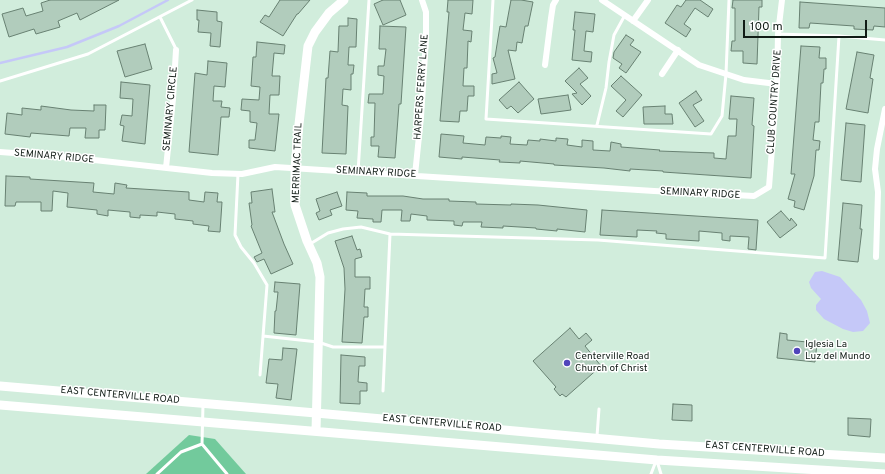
<!DOCTYPE html>
<html>
<head>
<meta charset="utf-8">
<style>
  body { margin:0 }
  #map { position:relative; width:885px; height:474px; overflow:hidden; background:#d1eddc; font-family:Overpass,sans-serif }
  canvas { display:block }
  .scale { position:absolute; left:743px; top:20px; width:124px; height:18px; box-sizing:border-box; border:2px solid #111c16; border-top:0; padding-left:5px; font-size:12px; line-height:14px; white-space:nowrap; color:#111c16; -webkit-text-stroke:3px #fff; paint-order:stroke }
</style>
</head>
<body>
<div id="map">
<canvas width="885" height="474"></canvas>
<div class="scale">100 m</div>
</div>
<script>
const context = document.querySelector('canvas').getContext('2d');
context.lineJoin = 'round';
function fill(path, color) {
  context.fillStyle = color;
  context.fill(path, 'evenodd');
}
function shape(rows) {
  const path = new Path2D();
  for (const r of rows) {
    path.moveTo(r[0], r[1]);
    for (let i = 2; i < r.length; i += 2) path.lineTo(r[i], r[i + 1]);
  }
  return path;
}
function stroke(path, color, width, dash) {
  context.strokeStyle = color;
  context.lineWidth = width;
  context.lineCap = dash ? 'butt' : 'round';
  context.setLineDash(dash || []);
  context.stroke(path);
}
function label(font, color, halo, rows, align = 'center') {
  context.font = font + ' Overpass,sans-serif';
  context.lineWidth = 3;
  context.setLineDash([]);
  context.textBaseline = 'middle';
  context.strokeStyle = halo;
  context.fillStyle = color;
  for (const [text, x, y, turn = 0] of rows) {
    context.save();
    context.translate(x, y);
    context.rotate((+turn || 0) * Math.PI / 180);
    context.textAlign = isNaN(turn) ? turn : align;
    if (halo) context.strokeText(text, 0, 0);
    context.fillText(text, 0, 0);
    context.restore();
  }
}
fill(shape([
  [189,435,215,439,246,474,146,474]
]), '#72ca9c');
fill(shape([
  [822,271,840,277,861,300,867,311,870,323,863,331,853,332,843,329,824,319,816,310,816,305,821,299,811,288,809,282,815,272]
]), '#c5c8f8');
stroke(shape([
  [0,63,67,47,119,26,168,0]
]), '#c5c8f8', 2.5);
const building = shape([
  [50,0,119,0,80,20,77,13,58,21,60,27,36,34,34,29,9,37,2,14,23,8,26,16,43,11,41,3,50,0],
  [280,0,310,0,298,14,297,14,283,36,260,22,265,15,269,17,280,0],
  [383,0,400,0,406,15,383,25,374,4,383,0],
  [448,0,473,0,472,14,465,13,463,30,472,31,471,42,468,41,467,68,464,68,463,86,474,86,474,96,468,96,467,111,460,111,459,122,440,121,449,12,447,12,448,0],
  [511,0,521,0,533,2,528,26,525,26,522,43,517,42,516,51,508,50,515,79,492,84,492,74,497,73,493,58,495,57,500,26,506,27,511,0],
  [686,0,700,0,713,9,708,17,695,8,684,24,691,29,686,37,665,23,677,5,681,7,686,0],
  [733,0,762,0,762,7,759,7,757,64,743,63,743,51,731,51,732,41,735,41,735,8,732,8,733,0],
  [800,2,885,8,885,27,874,26,873,30,854,29,854,26,810,23,809,28,799,28,800,2],
  [197,10,217,12,217,21,222,22,220,47,210,46,211,33,198,32,199,20,197,20,197,10],
  [575,12,595,14,593,32,586,31,584,51,592,52,591,62,572,60,575,30,573,30,575,12],
  [348,18,357,19,356,47,349,47,348,65,354,65,353,74,351,74,351,90,343,89,342,105,348,106,346,154,322,153,326,78,328,78,330,51,338,52,339,26,348,26,348,18],
  [380,26,406,27,401,104,399,104,395,158,378,157,379,146,371,146,371,137,374,137,375,103,368,103,369,94,383,94,384,76,378,75,378,66,384,66,386,49,379,49,380,26],
  [626,35,634,40,630,45,641,52,626,73,619,68,622,64,613,58,614,52,626,35],
  [257,42,285,45,284,54,274,53,272,76,280,76,279,95,270,95,269,114,279,114,275,151,249,148,249,140,255,140,257,123,250,122,250,111,241,110,242,99,259,100,260,87,251,86,253,57,256,57,257,42],
  [145,44,152,69,125,77,117,51,145,44],
  [801,46,820,47,819,58,826,58,826,69,824,69,823,83,821,83,819,122,815,122,813,140,820,141,819,150,816,150,814,176,804,210,794,207,795,201,788,199,795,174,791,174,801,46],
  [857,52,874,55,870,78,873,79,868,113,846,109,857,52],
  [208,61,227,63,225,87,214,86,213,101,222,101,221,107,230,108,229,117,221,117,218,155,189,152,195,73,207,75,208,61],
  [579,68,588,78,580,84,591,96,582,105,572,94,577,93,565,81,579,68],
  [621,76,642,95,623,117,616,111,626,100,611,86,621,76],
  [121,82,150,85,145,144,122,141,124,126,120,125,122,115,132,116,133,99,120,98,121,82],
  [519,82,534,99,518,113,511,106,507,109,499,100,519,82],
  [696,91,702,100,693,105,704,121,695,127,679,103,696,91],
  [568,95,571,110,541,114,538,99,568,95],
  [731,96,754,98,752,125,754,126,751,178,663,172,663,171,630,169,630,171,604,168,554,165,554,164,520,161,520,163,499,162,500,160,462,157,462,159,439,157,441,134,464,136,463,143,485,145,486,137,501,138,501,136,511,137,510,144,527,145,528,140,540,141,540,139,556,141,556,138,568,139,567,145,582,147,582,140,593,141,593,150,610,151,611,142,621,144,621,147,660,150,659,151,714,153,714,158,726,159,728,136,736,136,737,119,729,119,731,96],
  [94,105,106,105,105,130,99,130,99,138,85,138,86,128,70,128,69,136,31,133,30,137,5,134,7,113,22,115,22,108,41,110,41,106,71,110,94,111,94,105],
  [665,106,665,114,672,114,673,124,644,124,643,107,665,106],
  [846,123,865,125,861,182,841,180,846,123],
  [6,176,30,177,30,179,94,183,93,192,114,194,115,183,127,185,126,188,189,192,189,200,204,202,205,192,218,193,217,202,222,202,220,232,208,231,209,226,193,224,193,221,175,219,175,214,157,212,157,216,140,215,140,218,130,217,130,212,108,210,108,216,97,214,97,210,67,207,68,193,53,191,52,211,41,211,41,202,16,202,15,206,5,206,6,176],
  [272,189,275,212,272,212,284,244,293,264,271,274,264,259,257,262,254,257,262,253,251,226,252,225,249,203,252,203,251,192,272,189],
  [337,192,342,206,330,210,332,215,319,220,316,213,320,211,316,199,337,192],
  [347,192,367,193,367,196,403,196,423,199,449,199,449,201,476,202,476,204,511,205,511,204,538,205,587,210,585,232,557,229,557,231,536,229,536,228,503,226,503,228,481,227,482,222,463,222,462,226,454,225,454,221,427,220,427,216,411,214,410,221,401,221,402,210,382,210,381,222,373,222,373,219,357,218,358,211,346,210,347,192],
  [843,203,862,205,860,229,862,229,858,262,838,260,843,203],
  [602,210,758,220,756,250,748,249,749,237,730,236,730,241,722,240,722,233,699,231,699,241,666,239,666,234,656,233,657,231,637,230,637,237,600,235,602,210],
  [781,211,790,221,791,218,797,225,780,238,767,222,781,211],
  [352,236,357,250,360,249,362,257,355,259,355,277,370,277,370,289,365,289,364,307,368,307,368,317,364,317,362,343,342,342,345,289,344,268,335,241,352,236],
  [275,282,300,284,296,335,274,333,275,311,276,311,278,292,274,292,275,282],
  [570,328,579,339,586,333,592,340,585,346,601,366,566,397,562,394,560,396,554,389,556,387,533,361,570,328],
  [780,333,787,334,787,340,817,343,815,362,777,358,780,333],
  [283,348,297,349,291,400,276,398,278,384,266,383,269,359,282,360,283,348],
  [341,355,365,357,365,366,359,366,358,382,367,383,367,391,360,391,360,404,340,403,341,355],
  [673,404,692,405,692,421,672,420,673,404],
  [848,418,871,419,870,437,848,435,848,418]
]);
fill(building, '#b1ccbc');
stroke(building, '#688172', 1);
stroke(shape([
  [493,0,486,119,711,134,722,116,726,74,729,0],
  [160,17,176,49],
  [778,34,839,36,885,40],
  [0,81,88,54,192,0],
  [597,125,606,88,609,62,614,35,625,15],
  [358,172,369,0],
  [238,174,235,235,241,247,254,263,267,285,260,375],
  [390,234,598,240,825,258,839,36],
  [310,244,328,233,343,229,361,227,390,234,383,391],
  [263,336,318,342,333,347,384,347],
  [203,405,202,444,227,474],
  [597,436,599,409],
  [657,461,661,474],
  [157,474,181,452,202,444],
  [651,474,656,461]
]), '#fff', 3);
stroke(shape([
  [602,0,699,65,744,80,777,84],
  [633,21,648,0],
  [545,65,551,18,553,5,556,0],
  [662,74,678,50],
  [0,152,67,157,212,173,242,174,275,167,654,191,754,196,769,187,777,84,778,34,782,0],
  [166,168,173,99,176,50],
  [415,175,421,117,426,39,426,12,422,0],
  [876,257,878,192,875,169,877,149,885,109]
]), '#fff', 6);
stroke(shape([
  [0,386,316,413,659,444,885,458],
  [0,405,657,460,885,474],
  [316,431,320,277,317,263,307,241,295,205,295,168,299,124,308,46,315,32,329,13,344,0]
]), '#fff', 9);
for (const [x, y, r, color] of [
  [797,351,4,"#5044bb"],
  [567,363,4,"#5044bb"]
]) {
  const dot = new Path2D();
  dot.arc(x, y, r, 0, 2 * Math.PI);
  context.fillStyle = color;
  context.fill(dot);
  stroke(dot, '#fff', 1.5);
}
label('10px', '#111c16', '#fff', [
  ["HARPERS FERRY LANE",422,87,-86],
  ["CLUB COUNTRY DRIVE",775,102,-86],
  ["SEMINARY CIRCLE",171,109,-85],
  ["SEMINARY RIDGE",54,157,5],
  ["MERRIMAC TRAIL",298,163,-88],
  ["SEMINARY RIDGE",376,173,3],
  ["SEMINARY RIDGE",700,194,3],
  ["EAST CENTERVILLE ROAD",120,396,5],
  ["EAST CENTERVILLE ROAD",442,424,5],
  ["EAST CENTERVILLE ROAD",765,450,4]
]);
label('10px', '#111c16', '#fff', [
  ["Iglesia La",805,345],
  ["Luz del Mundo",805,357],
  ["Centerville Road",575,357],
  ["Church of Christ",575,369]
], 'left');
</script>
</body>
</html>
